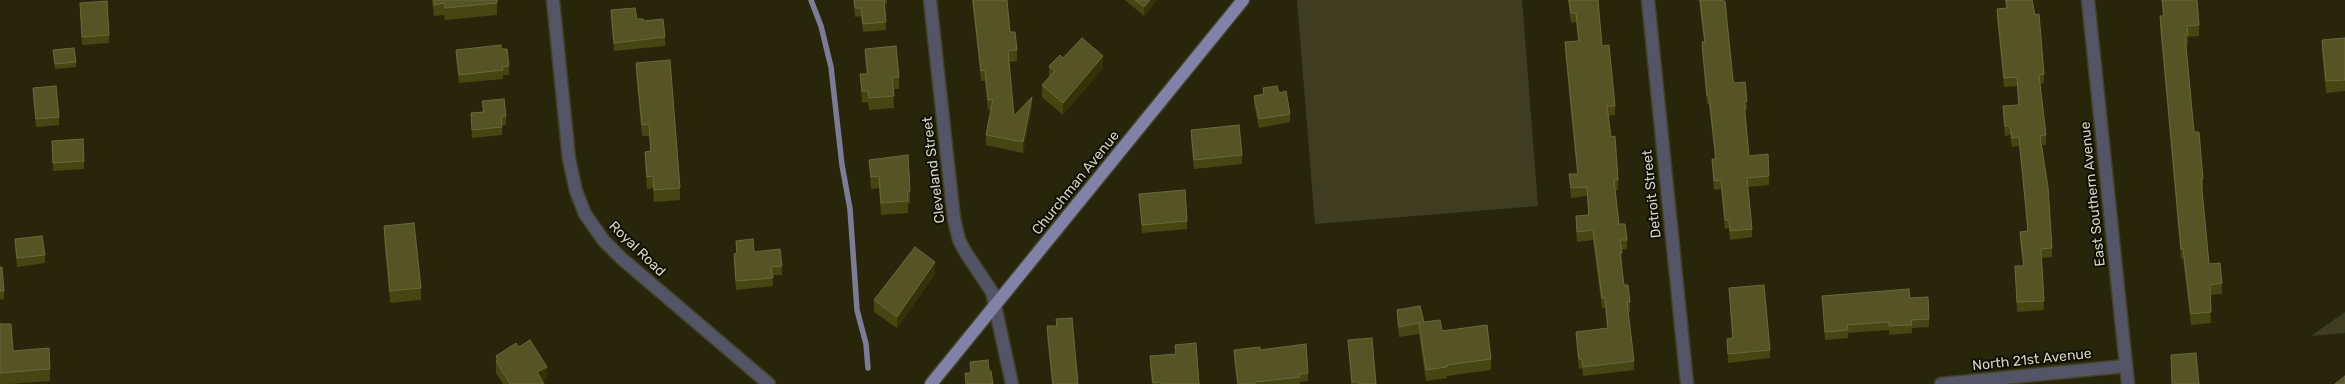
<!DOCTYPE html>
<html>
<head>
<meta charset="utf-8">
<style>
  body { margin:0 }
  canvas { display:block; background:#27260b }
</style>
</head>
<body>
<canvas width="2345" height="384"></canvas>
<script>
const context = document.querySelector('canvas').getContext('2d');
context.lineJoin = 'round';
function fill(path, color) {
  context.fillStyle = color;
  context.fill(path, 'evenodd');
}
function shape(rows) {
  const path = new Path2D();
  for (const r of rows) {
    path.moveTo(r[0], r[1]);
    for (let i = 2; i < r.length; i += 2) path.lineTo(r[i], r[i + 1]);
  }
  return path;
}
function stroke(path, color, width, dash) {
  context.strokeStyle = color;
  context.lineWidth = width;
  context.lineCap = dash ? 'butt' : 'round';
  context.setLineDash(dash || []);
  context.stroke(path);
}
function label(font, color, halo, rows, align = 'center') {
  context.font = font + ' Rubik,sans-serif';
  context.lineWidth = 4;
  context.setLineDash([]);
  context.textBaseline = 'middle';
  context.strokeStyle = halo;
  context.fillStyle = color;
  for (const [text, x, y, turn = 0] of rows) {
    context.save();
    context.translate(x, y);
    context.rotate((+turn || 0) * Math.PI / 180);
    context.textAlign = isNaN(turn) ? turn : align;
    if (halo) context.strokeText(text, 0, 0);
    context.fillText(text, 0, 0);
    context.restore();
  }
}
fill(shape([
  [1297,0,1522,0,1538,206,1315,224],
  [2345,312,2345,333,2311,336]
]), '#3e3d20');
stroke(shape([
  [811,0,821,26,831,67,842,165,850,209,857,310,866,344,868,368]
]), '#7d7c96', 5.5);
const minor = shape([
  [553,0,569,159,576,191,585,214,604,241,621,258,769,384],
  [930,0,954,219,959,240,966,253,992,292,1012,384],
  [1648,0,1687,384],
  [2088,0,2128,384],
  [1941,384,2126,366]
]);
const major = shape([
  [931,384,1243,0]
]);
stroke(minor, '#434229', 15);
stroke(major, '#434229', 15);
stroke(minor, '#545467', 12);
stroke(major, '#8281a8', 12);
fill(shape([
  [432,0,497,0,497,15,445,20,444,15,434,16],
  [854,0,887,0,887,4,884,4,886,30,863,32,861,16,855,17],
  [972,0,1007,0,1010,32,1017,50,1017,61,1009,62,1014,116,1032,107,1023,153,986,145,986,135,991,110,988,110,985,81,981,81],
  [1125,0,1157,0,1144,16],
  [1568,0,1598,0,1602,46,1615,106,1615,115,1608,116,1611,137,1618,180,1618,190,1615,190,1619,224,1627,240,1627,249,1621,250,1622,263,1621,263,1624,285,1630,302,1630,312,1628,312,1634,361,1634,370,1583,376,1582,368,1579,369,1576,341,1576,332,1607,328,1605,308,1602,308,1593,240,1577,242,1576,226,1576,216,1588,215,1587,196,1571,198,1569,174,1577,174,1565,52,1565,42,1578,41,1576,22,1571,23],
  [1699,0,1722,0,1733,80,1734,83,1747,101,1747,110,1745,110,1749,156,1769,176,1769,185,1748,187,1752,229,1752,237,1730,240,1729,228,1725,229,1721,189,1714,190,1712,159,1715,159,1709,104,1707,104,1702,51,1702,42,1704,42],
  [2005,0,2032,0,2044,74,2044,83,2040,84,2046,135,2046,145,2042,145,2052,248,2052,257,2041,258,2044,310,2017,312,2015,266,2023,266,2020,241,2020,232,2028,231,2019,146,2012,147,2010,135,2005,136,2003,116,2003,106,2018,105,2017,86,2004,87,1997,18,1997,9,2006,8],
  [2162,0,2197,0,2199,25,2199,36,2188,37,2188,45,2186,45,2194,132,2203,179,2203,189,2202,190,2209,264,2222,283,2222,294,2210,295,2211,323,2191,325,2183,259,2181,259,2160,27,2160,16,2163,16],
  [80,3,109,35,109,43,82,45],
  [611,10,644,21,665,37,665,46,614,51,611,19],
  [2322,40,2345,43,2345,91,2326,93,2322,52],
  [501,49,509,66,509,75,503,75,503,79,459,83,456,58,456,50],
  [865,49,899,77,899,89,893,89,894,108,869,110,868,102,862,103,860,74,866,74],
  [53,50,76,62,76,67,55,69],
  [1063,58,1103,68,1063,115,1042,97,1042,85,1049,77,1049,66],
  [636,63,680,188,680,200,654,202,653,188,647,189,645,163,645,152,650,151,649,136,642,136,636,75],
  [33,88,59,117,59,125,36,127,33,97],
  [1263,88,1290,114,1290,122,1259,128,1254,104,1254,96,1263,94],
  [482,101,506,116,506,125,502,125,502,135,472,138,471,113,483,112],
  [1191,130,1242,155,1242,164,1194,169,1191,139],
  [52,141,84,161,84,169,53,171],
  [869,160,910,191,910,203,908,204,908,213,881,215,879,188,871,189],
  [1139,194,1187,221,1187,229,1142,233],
  [384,226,421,288,421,300,390,303,384,238],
  [15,239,45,255,45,263,17,267,15,248],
  [736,241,782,266,782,275,772,275,773,286,736,290,734,262,734,254,736,254],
  [0,267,4,291,4,299,0,300],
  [935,274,897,328,874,312,874,300],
  [1729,288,1770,350,1770,358,1728,363,1727,339,1732,338],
  [1822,296,1910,298,1929,319,1929,327,1912,328,1912,333,1889,335,1889,330,1848,333,1848,338,1825,340],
  [1397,310,1442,331,1491,359,1491,370,1447,376,1447,378,1426,381,1419,334,1399,337,1397,320],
  [1056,319,1078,384,1052,384,1047,338,1047,326,1056,326],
  [0,324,13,351,50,369,50,381,10,384,0,384],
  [1348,340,1376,384,1351,384],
  [1175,345,1199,384,1152,384,1150,368,1150,356,1175,354],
  [519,347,547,378,542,381,544,384,503,384,496,373,496,356],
  [1234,350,1260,350,1308,373,1308,381,1300,382,1300,384,1237,384,1234,358]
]), '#474512');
fill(shape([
  [1150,0,1157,0,1144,16,1144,7],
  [1103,56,1103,68,1063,115,1063,103],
  [1032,97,1032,107,1023,153,1023,142],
  [935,262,935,274,897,328,897,317],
  [547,367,547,378,537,384,537,372]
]), '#343207');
const building = shape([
  [434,0,497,0,497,3,445,8,444,3,434,5,434,0],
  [854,0,884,0,886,22,863,24,861,8,855,8,854,0],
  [973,0,1007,0,1010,32,1015,32,1017,50,1008,51,1014,116,1032,97,1023,142,986,135,993,99,988,100,985,70,981,71,973,0],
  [1135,0,1150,0,1144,7,1135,0],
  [1569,0,1598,0,1602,46,1609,45,1615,106,1607,106,1611,137,1615,136,1618,180,1614,180,1619,224,1625,224,1627,240,1620,240,1622,253,1620,253,1624,285,1628,285,1630,302,1627,302,1634,361,1583,367,1582,359,1579,359,1576,332,1608,328,1605,298,1602,298,1593,230,1577,232,1576,216,1589,215,1587,187,1571,188,1569,174,1578,174,1565,42,1579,41,1576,13,1571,13,1569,0],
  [1700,0,1722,0,1722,1,1725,1,1733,80,1734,83,1745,82,1747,101,1744,102,1749,156,1768,154,1769,176,1747,178,1752,229,1730,231,1729,220,1725,220,1721,180,1714,181,1712,159,1716,159,1709,96,1707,96,1702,42,1705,42,1700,0],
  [2006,0,2032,0,2035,15,2039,14,2044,74,2039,75,2046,135,2040,136,2048,187,2052,248,2041,249,2044,301,2017,302,2015,266,2024,266,2020,232,2028,231,2019,137,2012,138,2010,126,2005,126,2003,106,2019,105,2017,77,2004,78,1997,9,2007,8,2006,0],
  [2162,0,2197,0,2199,25,2187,26,2188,35,2185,35,2194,132,2199,132,2203,179,2201,179,2209,264,2220,263,2222,283,2210,285,2211,312,2191,314,2183,248,2181,249,2160,16,2164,16,2162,0],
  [107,1,109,35,82,37,80,3,107,1],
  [635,8,637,19,643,19,644,21,663,19,665,37,614,43,611,10,635,8],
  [1082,38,1103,56,1063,103,1042,85,1055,71,1049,66,1060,55,1063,58,1082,38],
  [2345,38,2345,80,2326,81,2322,40,2345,38],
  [501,45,501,49,507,49,509,66,502,67,503,70,459,75,456,50,501,45],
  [896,46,899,77,892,77,894,96,869,98,868,91,862,91,860,74,868,74,865,49,896,46],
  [74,48,76,62,55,64,53,50,74,48],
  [670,60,680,188,654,190,653,176,647,177,645,152,651,151,649,124,642,125,636,63,670,60],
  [56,86,59,117,36,119,33,88,56,86],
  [1277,86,1279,93,1286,91,1290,114,1259,119,1254,96,1264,94,1263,88,1277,86],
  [504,99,506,116,501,117,502,127,472,130,471,113,484,112,482,101,504,99],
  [1239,125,1242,155,1194,160,1191,130,1239,125],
  [83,139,84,161,53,163,52,141,83,139],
  [908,155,910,191,907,192,908,201,881,203,879,176,871,177,869,160,908,155],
  [1185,190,1187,221,1142,225,1139,194,1185,190],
  [414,223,421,288,390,291,384,226,414,223],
  [42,236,45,255,17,258,15,239,42,236],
  [753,239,754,252,780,249,782,266,771,267,773,278,736,281,734,254,737,253,736,241,753,239],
  [915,247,935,262,897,317,874,300,915,247],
  [0,267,2,267,4,291,0,291,0,267],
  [1764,285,1770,350,1728,354,1727,339,1733,338,1729,288,1764,285],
  [1909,289,1910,298,1928,297,1929,319,1911,320,1912,325,1889,326,1889,322,1847,325,1848,330,1825,332,1822,296,1909,289],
  [1420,306,1424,322,1440,320,1442,331,1487,325,1491,359,1447,365,1447,367,1426,370,1419,323,1399,327,1397,310,1420,306],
  [1072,318,1078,384,1053,384,1047,326,1057,326,1056,319,1072,318],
  [0,324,11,324,13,351,49,348,50,369,0,373,0,324],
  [1372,338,1376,384,1359,384,1359,382,1352,382,1348,340,1372,338],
  [530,340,547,367,537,372,544,384,510,384,496,361,498,360,496,356,516,343,519,347,530,340],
  [1196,343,1199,384,1162,384,1161,382,1153,383,1150,356,1176,354,1175,345,1196,343],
  [1306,344,1308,373,1299,374,1300,377,1255,382,1255,384,1238,384,1234,350,1260,347,1260,350,1306,344],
  [2196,353,2199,384,2172,384,2171,355,2196,353],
  [988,360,989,371,991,371,993,384,966,384,965,373,971,373,970,362,988,360],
  [2345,376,2345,384,2335,384,2345,376]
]);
fill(building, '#565425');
stroke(building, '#6a683e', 1);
label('14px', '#d4d4c4', '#0f0f04', [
  ["Cleveland Street",934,170,-97],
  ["Churchman Avenue",1076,183,-51],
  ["Detroit Street",1652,194,-96],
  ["East Southern Avenue",2093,194,-96],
  ["Royal Road",637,249,44],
  ["North 21st Avenue",2032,360,-6]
]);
</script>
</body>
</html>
